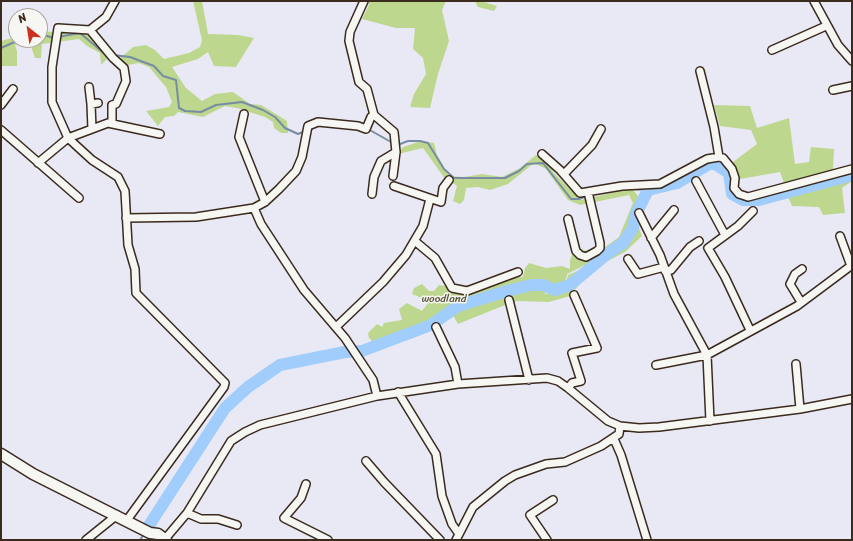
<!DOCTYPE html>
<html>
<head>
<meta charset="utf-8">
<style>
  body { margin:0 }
  #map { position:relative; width:853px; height:541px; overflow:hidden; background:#e9e9f5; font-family:Sriracha,sans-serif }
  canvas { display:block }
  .frame { position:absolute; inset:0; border:2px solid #3b2a1e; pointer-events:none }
  .north { position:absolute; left:8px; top:8px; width:40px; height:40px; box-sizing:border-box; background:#f6f6f2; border:1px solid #aba49d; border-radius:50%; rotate:330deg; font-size:11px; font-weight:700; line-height:16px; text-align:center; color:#3b2a1e }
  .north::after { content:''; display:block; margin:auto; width:14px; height:18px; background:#c8321e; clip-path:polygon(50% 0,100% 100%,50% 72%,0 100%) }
</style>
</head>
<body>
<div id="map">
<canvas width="853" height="541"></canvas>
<div class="frame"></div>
<div class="north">N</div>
</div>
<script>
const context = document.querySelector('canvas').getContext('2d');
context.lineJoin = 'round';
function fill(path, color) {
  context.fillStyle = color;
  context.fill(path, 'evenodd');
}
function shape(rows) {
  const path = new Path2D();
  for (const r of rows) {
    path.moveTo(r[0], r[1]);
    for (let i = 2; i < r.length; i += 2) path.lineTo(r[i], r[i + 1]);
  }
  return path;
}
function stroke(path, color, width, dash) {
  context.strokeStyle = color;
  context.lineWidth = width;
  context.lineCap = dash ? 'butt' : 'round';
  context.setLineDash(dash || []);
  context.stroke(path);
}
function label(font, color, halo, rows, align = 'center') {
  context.font = font + ' Sriracha,sans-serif';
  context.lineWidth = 3;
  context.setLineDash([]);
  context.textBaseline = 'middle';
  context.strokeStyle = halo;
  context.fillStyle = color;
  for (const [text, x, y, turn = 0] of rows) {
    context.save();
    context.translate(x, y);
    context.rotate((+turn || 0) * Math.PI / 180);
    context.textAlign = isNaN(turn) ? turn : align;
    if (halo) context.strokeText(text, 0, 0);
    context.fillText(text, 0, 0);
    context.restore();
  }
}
fill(shape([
  [193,1,202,1,208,34,238,35,254,38,236,67,214,66,208,52,198,59,172,67,186,88,202,101,215,94,233,92,250,104,261,105,287,121,288,133,281,133,274,128,273,122,265,117,237,108,225,106,203,117,178,112,174,116,165,117,158,126,146,111,169,107,172,102,166,87,149,67,139,63,127,65,117,61,133,47,146,45,155,50,164,59,189,53,200,47,202,40],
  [368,1,446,1,442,10,449,41,438,74,430,108,410,107,414,94,426,74,423,58,413,49,415,28,396,28,362,19,369,5],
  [475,1,481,1,497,6,494,11,478,7],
  [72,29,92,35,107,59,101,65,100,53,87,46,79,39,42,44,41,58,35,58,29,41,15,45,17,51,17,66,1,66,1,41,16,37,16,40,40,40,40,31,53,32],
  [714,105,750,106,757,128,789,118,795,164,809,162,811,147,834,149,833,169,852,166,852,181,842,188,845,213,823,215,819,207,792,206,788,197,767,202,770,193,786,189,780,172,740,179,733,162,757,144,751,130,720,126],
  [421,141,434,143,437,155,449,176,464,177,482,174,502,177,520,168,536,155,548,159,553,172,581,200,624,190,633,190,638,196,634,215,642,236,625,252,604,263,585,277,570,296,549,302,517,301,505,305,458,324,451,312,470,303,488,302,503,292,511,294,537,283,546,294,564,290,568,275,593,264,601,250,619,237,633,203,629,195,580,205,568,200,546,169,534,163,508,184,490,190,478,187,466,188,464,200,460,204,453,201,457,186,443,176,423,148,398,154,403,147],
  [603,245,593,261,567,274,564,289,546,293,538,281,519,289,515,285,509,289,456,306,416,329,395,335,388,341,376,345,369,338,368,333,377,324,382,327,384,323,402,320,399,309,407,303,422,311,428,303,422,298,412,294,414,288,422,284,429,291,434,291,439,285,445,286,447,283,465,291,507,278,523,277,525,268,529,263,546,268,562,266,570,269,570,260,576,246,588,252,594,250,595,246]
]), '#bdd78e');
stroke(shape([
  [40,34,54,38],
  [58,37,80,33,105,54],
  [1,48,19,40],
  [113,55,130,57,154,66,163,76,176,80,179,108,185,111,201,112,216,105,242,102,263,110,275,117,285,128,298,134,305,131],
  [340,121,349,122],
  [368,129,391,142],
  [400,144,408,141,420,141,428,143,444,169,454,178,505,178,519,171,527,164,543,163,571,199,579,199,587,196],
  [632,189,648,190],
  [140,540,144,534]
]), '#788ca3', 2);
stroke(shape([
  [148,527,225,408,248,387,280,365,345,352,362,351,431,325,458,306,507,291,531,285,543,285,555,290,570,285,607,254,623,243,633,228,636,214,648,190,677,183,709,164,715,164,729,173,732,194,743,200,759,200,852,175]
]), '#a0cdfb', 12);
const street = shape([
  [115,1,106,17,90,30,58,28,52,67,52,102,68,138,92,160,118,177,125,191,128,245,135,269,136,293,225,383,224,387,127,520],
  [364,1,350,32,349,41,359,82,367,89,374,115,394,132,396,152,393,176],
  [814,1,838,45,852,61],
  [90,30,113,58,124,68,126,81,116,104,112,105,112,123],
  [772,50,826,26],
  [700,71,714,127,719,157],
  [89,87,91,104],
  [833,90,852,86],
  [1,105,13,89],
  [244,114,239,137,265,202],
  [92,129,91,104,98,103],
  [1,130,79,198],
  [542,154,560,170,580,193,622,186,660,184,707,159,719,157,723,158,732,169,735,178,734,188,739,194,748,197,852,169],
  [38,163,68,138,108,123,160,134],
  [564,174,592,145,601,129],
  [696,181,725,235],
  [394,186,441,202,443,188,449,180],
  [372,194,374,177,381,161,396,152],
  [254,208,261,224,304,290,345,338,373,380,377,396],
  [639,213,660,255,674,294,707,355,710,421],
  [126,218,196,217,254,208,265,202,279,189,296,171,302,157,308,126,318,122,358,126,366,129,371,117,374,115],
  [568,219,576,251,580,255,586,257,597,251,600,248,600,243,588,192],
  [840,236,851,266],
  [651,238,674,210],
  [416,242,435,258,452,288,467,291,518,272],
  [628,259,638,274,664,267],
  [665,271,671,270,690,247,699,241],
  [509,300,529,380],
  [801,302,790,284,795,274,802,269],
  [336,327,383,282,406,255,423,226,430,199],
  [436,327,455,367,458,384],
  [750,330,725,277,708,248,738,226,753,211],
  [796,364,800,409],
  [656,365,707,355,797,306,852,265],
  [568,388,572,383,581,381,572,353,597,348,574,295],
  [398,392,436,454,442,496,452,524,459,534],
  [614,439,621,455,647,540],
  [366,461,384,482,440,540],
  [306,484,301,498,284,518,328,540],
  [187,513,201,519,218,519,237,525],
  [165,539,187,513,231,441,245,432,260,425,377,396,458,384,547,378,558,381,568,388,608,421,620,426,639,428,659,427,800,409,852,399],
  [86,540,117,515],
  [456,540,473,507,505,481,515,475,546,464,565,462,601,446,619,434,620,426],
  [547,540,530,515,553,500]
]);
const secondary = shape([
  [1,454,33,474,150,533,158,534,166,540]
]);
stroke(street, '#3b2a1e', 10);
stroke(secondary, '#3b2a1e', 13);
stroke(street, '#f6f6f2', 7);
stroke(secondary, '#f6f6f2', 10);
label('11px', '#5c553a', '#f6f6f2', [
  ["woodland",444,299]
]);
</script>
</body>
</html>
